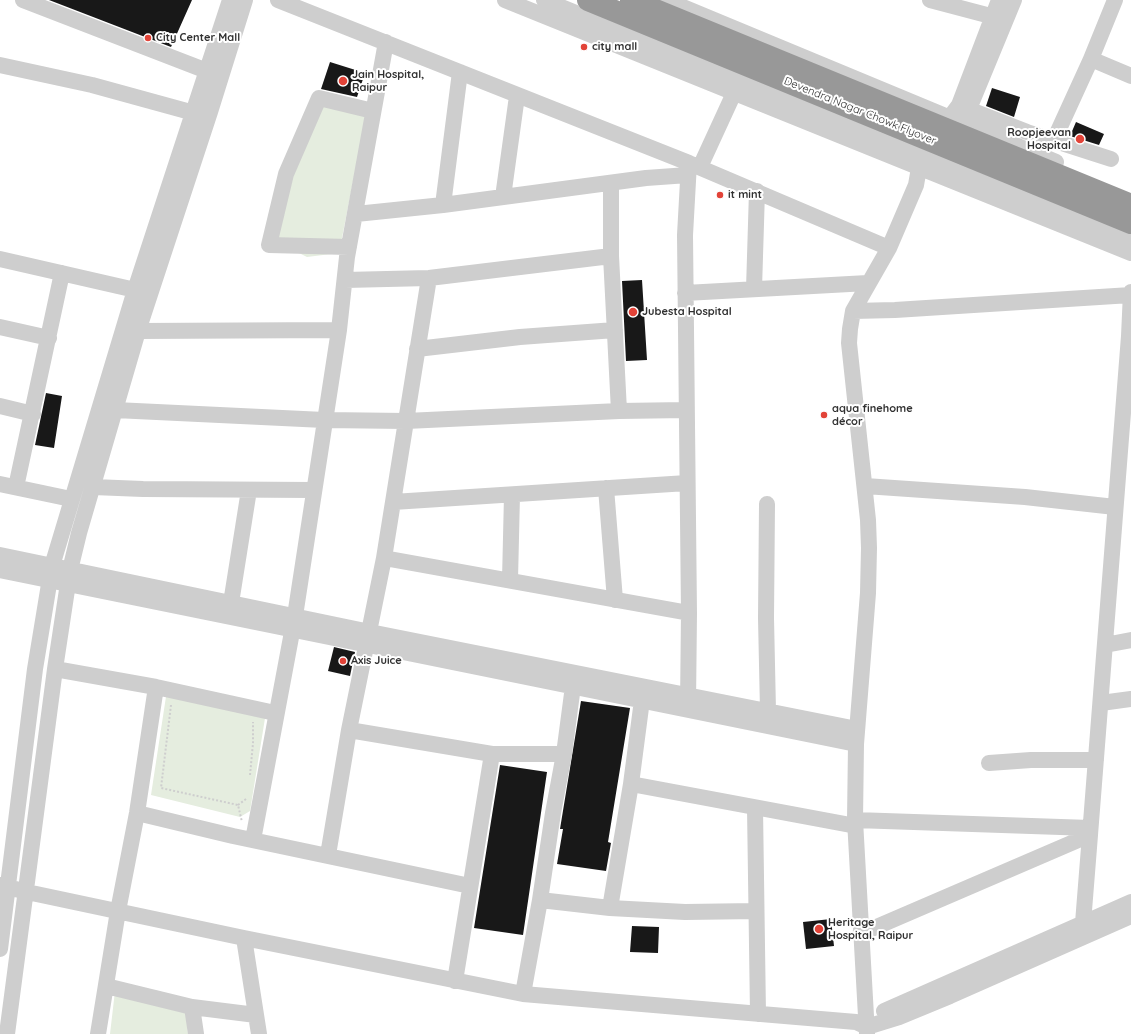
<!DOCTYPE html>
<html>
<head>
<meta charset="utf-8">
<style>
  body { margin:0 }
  canvas { display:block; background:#fff }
</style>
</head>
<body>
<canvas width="1131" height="1034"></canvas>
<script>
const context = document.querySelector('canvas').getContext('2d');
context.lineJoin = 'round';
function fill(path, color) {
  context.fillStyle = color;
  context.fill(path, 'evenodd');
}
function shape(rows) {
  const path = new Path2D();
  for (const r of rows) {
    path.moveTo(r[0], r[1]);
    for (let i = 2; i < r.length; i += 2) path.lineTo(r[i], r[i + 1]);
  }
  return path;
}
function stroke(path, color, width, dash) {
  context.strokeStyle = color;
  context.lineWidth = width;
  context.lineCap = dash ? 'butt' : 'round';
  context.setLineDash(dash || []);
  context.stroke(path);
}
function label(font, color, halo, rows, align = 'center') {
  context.font = font + ' Quicksand,sans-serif';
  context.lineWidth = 4;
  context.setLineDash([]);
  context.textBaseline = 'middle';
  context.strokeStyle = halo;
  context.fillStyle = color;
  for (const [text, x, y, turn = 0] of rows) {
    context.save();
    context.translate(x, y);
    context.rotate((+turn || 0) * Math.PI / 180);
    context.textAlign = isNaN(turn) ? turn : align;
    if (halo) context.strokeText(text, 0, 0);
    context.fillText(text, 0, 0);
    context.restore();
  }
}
fill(shape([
  [319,96,367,110,339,253,307,257,283,245,269,229],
  [167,690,266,712,250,811,240,817,151,795],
  [115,991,185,1007,188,1034,110,1034]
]), '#e5eddf');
fill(shape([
  [49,0,192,0,171,47],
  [330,62,365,73,357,97,321,89],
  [992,88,1020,97,1014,117,986,106],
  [1076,122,1104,134,1099,145,1070,136],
  [642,280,647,360,626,361,622,281],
  [46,393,62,396,54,448,35,445],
  [334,647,355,652,350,676,328,671],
  [581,701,630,708,608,842,611,843,606,871,557,864,563,829,560,829],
  [500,765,547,772,523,935,474,928],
  [831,919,834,946,806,949,803,922],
  [632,926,659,927,658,953,630,952]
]), '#181818');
stroke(shape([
  [171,705,161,788,238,805,242,822],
  [250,775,253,743,253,722],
  [238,805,246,799]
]), '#cecece', 2, [2, 2]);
stroke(shape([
  [23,0,207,71],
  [278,0,689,163,889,248],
  [505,0,1131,253],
  [544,0,1131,239],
  [666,0,1056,162],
  [930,0,1002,19],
  [1091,59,1131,76],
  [0,65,92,85,194,113],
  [960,106,1027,132,1111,159],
  [956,131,969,109,1014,0],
  [1054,140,1091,59,1115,0],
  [700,167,734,93],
  [611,183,611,256,619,411],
  [503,197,517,96],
  [443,205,460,72],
  [356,214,443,205,646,178,688,175],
  [349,247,269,245,286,174,319,98,373,111],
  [0,259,144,292],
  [429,278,384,558,689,613],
  [345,280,429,278,611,256],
  [754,289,757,191],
  [685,293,868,283],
  [853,311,895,310,1131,295],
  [0,327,49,338],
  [129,329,138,331,339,330],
  [417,349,520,337,615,330],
  [0,406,33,414],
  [115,410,324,420,406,421,619,411,686,410],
  [0,484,71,499],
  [865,486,1025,497,1115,507],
  [16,487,62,273],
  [93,487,143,489,313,490],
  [606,488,615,600],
  [393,502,687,483],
  [767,504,766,618,768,711],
  [0,555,370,632,857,729],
  [0,570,856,744],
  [510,580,512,495],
  [231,603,249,490],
  [1105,645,1131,640],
  [55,669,156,687,275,713],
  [1101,703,1131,699],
  [688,705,689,613,685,235,689,163],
  [349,730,384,558],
  [492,754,564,754],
  [989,763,1031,760,1096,760],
  [631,784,856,826],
  [755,808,758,1014],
  [137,813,233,836,470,886],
  [855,820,1090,828],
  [253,840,295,616,339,330,347,257,386,42],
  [328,855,349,730,492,754,455,981],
  [0,885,27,892,244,938,523,994,856,1022,867,1027,899,1017,950,996,1131,916],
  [540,900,610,908,685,912,756,911],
  [610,908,631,784,642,700],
  [1087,930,1083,923,1090,835],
  [860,934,1090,835,1129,336,1131,292],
  [244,938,259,1034],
  [0,949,35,669,52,566,135,290,230,0],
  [106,986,192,1007,196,1034],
  [523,994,540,900,553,813,564,754,573,686],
  [192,1007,256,1015],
  [884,1011,1131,902],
  [7,1034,55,669,70,570,79,533,138,331,210,112,245,0],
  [98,1034,118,911,137,813,156,687],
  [867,1034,855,820,856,744,868,593,869,548,868,520,849,343,850,329,853,311,889,248,916,185,919,168,950,117,959,105,999,0]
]), '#cecece', 16);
stroke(shape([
  [588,0,1131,223],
  [631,0,1131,205]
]), '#989898', 22);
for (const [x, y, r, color] of [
  [148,38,4,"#e24338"],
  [584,47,4,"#e24338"],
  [343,81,5,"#e24338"],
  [1080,139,5,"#e24338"],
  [720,195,4,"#e24338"],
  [633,312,5,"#e24338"],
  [824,415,4,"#e24338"],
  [343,661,4,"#e24338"],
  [819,929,5,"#e24338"]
]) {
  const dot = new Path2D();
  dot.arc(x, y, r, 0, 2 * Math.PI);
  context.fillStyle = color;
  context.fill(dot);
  stroke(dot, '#fff', 1.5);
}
label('bold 11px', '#313131', '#fff', [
  ["City Center Mall",156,38],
  ["city mall",592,47],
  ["Jain Hospital,",352,75],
  ["Raipur",352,88],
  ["Roopjeevan",1071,133,"right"],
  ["Hospital",1071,146,"right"],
  ["it mint",728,195],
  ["Jubesta Hospital",642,312],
  ["aqua finehome",832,409],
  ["décor",832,422],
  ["Axis Juice",351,661],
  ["Heritage",828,923],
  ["Hospital, Raipur",828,936]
], 'left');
label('11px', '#313131', '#fff', [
  ["Devendra Nagar Chowk Flyover",860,111,22]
]);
</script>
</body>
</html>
